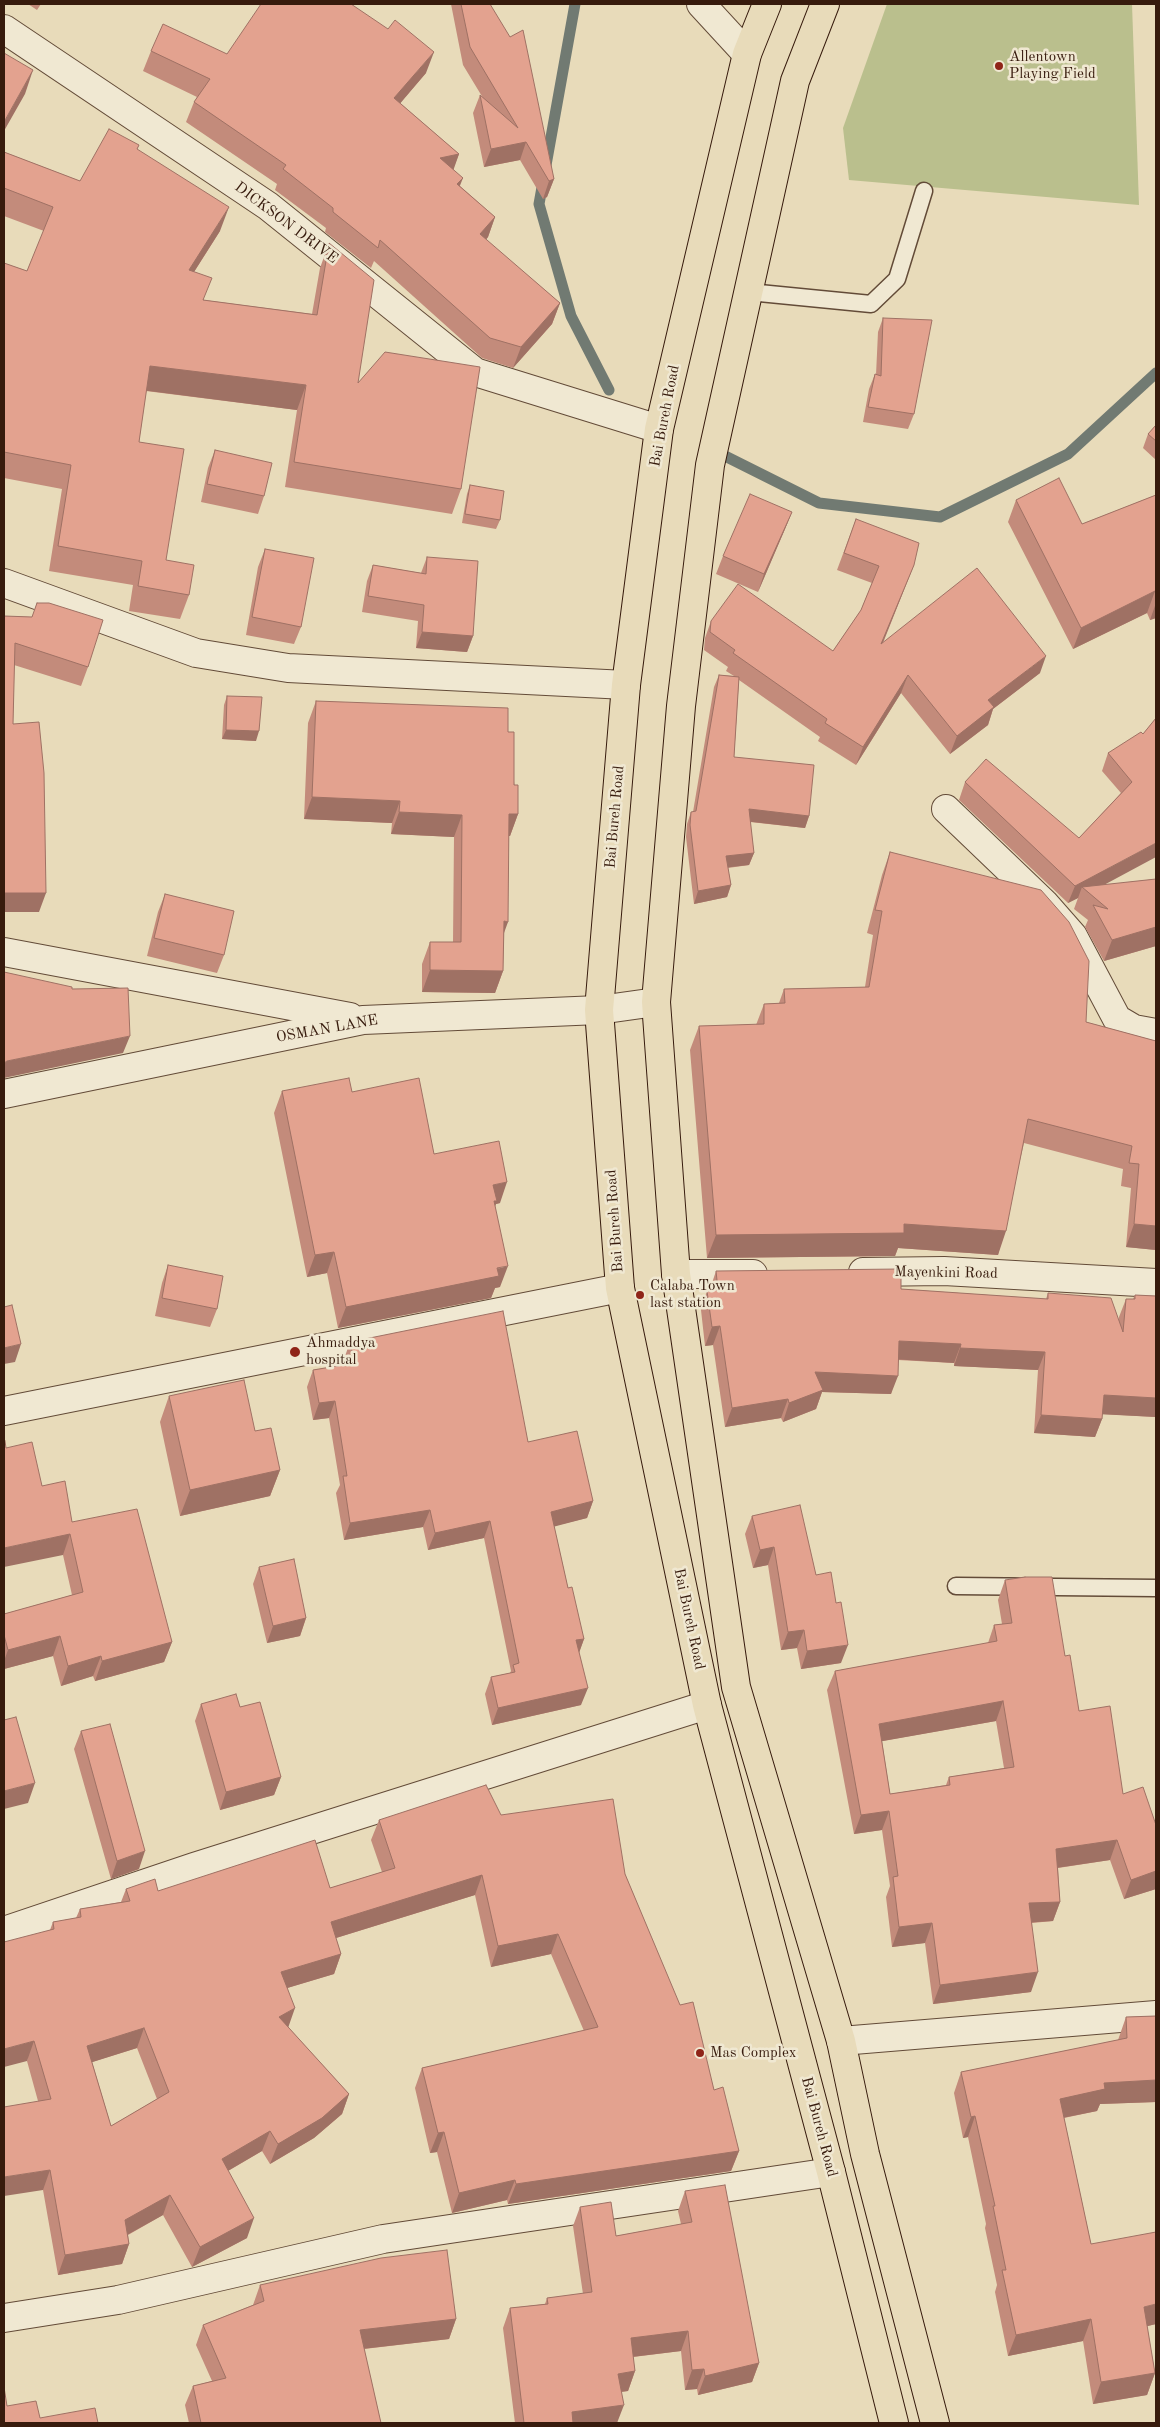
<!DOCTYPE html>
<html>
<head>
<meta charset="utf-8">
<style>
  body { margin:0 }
  #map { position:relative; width:1160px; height:2427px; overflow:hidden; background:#e8dbba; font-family:"Old Standard TT",serif }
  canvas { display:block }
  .frame { position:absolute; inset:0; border:5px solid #371b0d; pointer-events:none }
</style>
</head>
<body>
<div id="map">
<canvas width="1160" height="2427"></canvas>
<div class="frame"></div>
</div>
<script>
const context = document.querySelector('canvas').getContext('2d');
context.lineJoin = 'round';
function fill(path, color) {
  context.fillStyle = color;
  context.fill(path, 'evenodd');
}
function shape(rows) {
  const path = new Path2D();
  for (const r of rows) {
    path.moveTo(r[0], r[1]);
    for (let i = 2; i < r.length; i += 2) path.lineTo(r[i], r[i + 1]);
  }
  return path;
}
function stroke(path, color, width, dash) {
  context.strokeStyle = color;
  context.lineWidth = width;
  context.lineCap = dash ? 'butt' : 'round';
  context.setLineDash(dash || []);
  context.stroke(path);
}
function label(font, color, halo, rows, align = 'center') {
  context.font = font + ' "Old Standard TT",serif';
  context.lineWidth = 5;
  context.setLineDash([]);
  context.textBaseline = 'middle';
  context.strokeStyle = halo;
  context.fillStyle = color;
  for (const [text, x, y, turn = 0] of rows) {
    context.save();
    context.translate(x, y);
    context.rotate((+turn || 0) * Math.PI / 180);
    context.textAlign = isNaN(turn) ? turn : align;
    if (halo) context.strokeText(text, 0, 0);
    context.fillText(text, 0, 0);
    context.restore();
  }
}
fill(shape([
  [887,4,1132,4,1139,205,849,180,843,128]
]), '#babf8d');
stroke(shape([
  [575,4,539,204,571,316,609,390],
  [725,456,819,503,940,517,1068,454,1156,373]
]), '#717a72', 11);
const service = shape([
  [749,292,871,304,897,279,924,191],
  [956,1586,1156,1588]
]);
const minor = shape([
  [701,4,747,54],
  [4,29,268,206,475,372,659,429],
  [4,583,196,653,288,668,626,685],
  [946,809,1044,903,1073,936,1117,1019,1134,1029,1156,1033],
  [4,952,350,1017],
  [4,1094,363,1020,599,1010,656,1002],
  [863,1272,944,1271,1156,1283],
  [676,1274,753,1274],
  [4,1411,620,1288],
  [4,1931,194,1867,707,1705],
  [841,2041,1156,2015],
  [4,2318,118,2300,383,2239,831,2172]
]);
const trunk = shape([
  [767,4,747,54,659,429,626,685,599,1010,620,1288,707,1705,831,2172,894,2423],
  [825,4,795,81,710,465,681,706,656,1002,676,1274,736,1687,841,2041,865,2154,935,2423]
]);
stroke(service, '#634b38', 19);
stroke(minor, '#634b38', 30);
stroke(trunk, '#371b0d', 30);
stroke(service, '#f0e8d2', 16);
stroke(minor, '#f0e8d2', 28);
stroke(trunk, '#e8dbba', 28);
fill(shape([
  [28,4,41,4,37,10],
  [451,4,490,4,554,179,547,197,543,199,520,160,484,167,473,113,480,95,483,98,463,65],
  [151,51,227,54,426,73,400,103,459,154,453,169,460,186,495,217,488,237,486,240,560,303,552,324,513,368,482,358,374,261,371,268,325,232,326,228,275,190,277,184,186,122,194,102,197,97,143,71],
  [139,145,137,150,220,231,194,272,204,300,312,314,320,268,329,243,358,383,461,489,452,514,285,487,297,410,146,391,139,442,166,560,189,595,180,619,129,611,133,585,49,571,62,489,4,478,4,263,27,271,44,231,4,216,4,152,80,181],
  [883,318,914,414,908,429,863,422,869,389,875,374,876,375,878,332],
  [1156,425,1156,460,1143,448,1148,434],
  [215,450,264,496,258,514,201,502,208,468],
  [470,485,500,520,496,529,462,523,467,494],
  [1156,495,1156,618,1150,620,1147,613,1073,649,1008,522,1016,500,1082,524],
  [792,512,785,529,758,592,716,574,723,556],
  [856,519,914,565,883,643,1040,673,993,709,988,725,950,754,901,693,856,765,818,741,820,737,739,680,734,757,809,816,805,828,750,822,754,853,749,865,728,868,731,885,727,897,694,904,686,837,687,824,691,812,693,812,714,687,719,675,734,676,726,671,728,667,704,650,705,638,711,621,833,651,861,610,872,583,837,570],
  [265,549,301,627,294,644,246,635,258,567],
  [427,557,473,636,467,652,416,648,418,621,362,612,367,581,373,565,421,573],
  [37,603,88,667,81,686,14,665,13,724,39,912,4,912,4,616,32,617],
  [227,696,256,741,222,739,224,705],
  [316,701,508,732,518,814,510,836,509,836,504,932,503,971,495,993,422,992,422,964,430,942,453,942,454,837,391,834,392,823,304,819,308,723],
  [1156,718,1104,885,1156,879,1156,946,1104,961,1085,927,1088,920,1074,909,1078,898,1068,903,959,800,965,782,1079,838,1121,793,1102,771,1108,753,1143,734],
  [890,852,1086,1022,1156,1041,1156,1250,1126,1247,1131,1188,1121,1186,1123,1169,1024,1143,998,1255,898,1248,895,1256,707,1258,690,1050,699,1026,756,1025,764,1004,779,1003,784,989,865,987,873,935,867,933,882,875],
  [165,894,224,955,217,973,147,956,158,912],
  [282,1091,352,1092,500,1203,496,1204,495,1205,500,1287,495,1288,491,1298,338,1328,327,1273,307,1277,274,1113],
  [168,1265,217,1309,210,1327,155,1316,162,1283],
  [716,1271,901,1289,1046,1299,1048,1293,1119,1320,1119,1317,1126,1299,1133,1299,1135,1295,1156,1296,1156,1417,1102,1414,1102,1419,1095,1437,1034,1433,1038,1370,954,1366,954,1363,898,1360,891,1394,822,1392,816,1409,783,1422,781,1418,725,1427,713,1345,705,1346,701,1310,707,1291,710,1291,710,1289],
  [350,1342,528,1442,593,1501,587,1518,554,1526,568,1588,584,1639,579,1652,581,1705,492,1725,485,1694,491,1677,510,1673,511,1671,484,1538,428,1550,423,1527,344,1540,336,1493,340,1485,329,1418,313,1420,307,1387,313,1370,345,1365,344,1359],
  [169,1396,255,1431,280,1470,270,1496,180,1516,160,1422],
  [6,1448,42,1486,172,1642,164,1662,95,1681,93,1676,61,1686,53,1656,4,1669,4,1614,72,1595,63,1555],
  [752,1516,816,1575,836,1603,841,1663,801,1669,797,1648,781,1650,768,1565,753,1568,745,1534],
  [259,1567,306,1618,300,1636,267,1643,253,1584],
  [1005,1580,1065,1656,1079,1711,1123,1794,1156,1825,1156,1889,1124,1899,1110,1860,1058,1868,1060,1902,1053,1921,1032,1923,1031,1992,933,2004,925,1943,892,1947,886,1897,890,1886,882,1830,854,1834,827,1690,835,1671,988,1643,994,1625,1002,1624,998,1600],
  [996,1721,1004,1768,949,1777,946,1785,890,1794,882,1741],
  [201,1704,240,1707,281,1777,274,1795,220,1810,195,1721],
  [81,1731,139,1869,111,1879,74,1749],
  [501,1815,625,1874,714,2090,739,2151,731,2171,508,2204,507,2200,452,2213,437,2152,430,2153,415,2088,422,2068,584,2031,551,1954,491,1967,475,1895,336,1938,341,1954,334,1974,287,1988,288,2027,349,2094,342,2114,314,2138,270,2164,262,2151,228,2171,247,2238,192,2267,163,2215,128,2235,129,2244,122,2264,58,2275,43,2190,38,2101,27,2061,50,1930,53,1922,76,1918,80,1909,121,1902,126,1889,158,1891,330,1888,382,1872,371,1840,379,1820],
  [137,2048,157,2099,111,2126,92,2062],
  [1156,2016,1156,2102,1100,2104,1097,2111,1064,2118,1091,2244,1156,2324,1147,2326,1155,2373,1147,2395,1093,2404,1083,2341,1008,2356,995,2292,997,2285,985,2228,986,2224,968,2137,963,2138,954,2093,961,2072,1118,2040,1126,2017],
  [685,2191,759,2363,752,2382,698,2395,697,2389,685,2390,681,2351,633,2357,635,2371,628,2391,621,2392,617,2423,515,2423,503,2328,510,2308,545,2304,547,2298,583,2294,573,2226,580,2207,616,2236,681,2224,678,2211],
  [260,2285,456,2319,449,2339,364,2349,381,2423,189,2423,185,2405,193,2386,212,2381,196,2345,203,2325,253,2305]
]), '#c38b7b');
fill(shape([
  [434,52,426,73,387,119,394,98],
  [33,70,25,94,4,131,4,122],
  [526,142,520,160,484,167,491,149],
  [459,154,452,174,440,158],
  [463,178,455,198,457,184],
  [554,179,547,197,543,199,549,181],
  [229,207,220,231,180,294,189,270],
  [495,217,488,237,473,255,480,234],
  [560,303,552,324,513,368,521,347],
  [150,366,306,385,297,410,141,390],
  [792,512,785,529,758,592,764,574],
  [914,565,907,582,875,662,881,644],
  [1155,591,1147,613,1073,649,1081,628],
  [1156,603,1156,618,1150,620],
  [422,632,473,636,467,652,416,648],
  [1046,656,1040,673,993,709,988,725,950,754,957,736,988,700],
  [908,675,901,693,856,765,863,747],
  [226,730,259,731,256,741,222,739],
  [312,797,400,801,392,823,304,819],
  [749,809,809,816,805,828,744,821],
  [399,812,462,815,454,837,391,834],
  [509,814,518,814,510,836,501,836],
  [1156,843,1156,857,1089,893,1082,887,1078,898,1068,903,1075,886],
  [754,853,749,865,722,868,726,856],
  [731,885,727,897,694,904,698,891],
  [4,893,46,893,39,912,4,912],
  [504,921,508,922,500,944],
  [1156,927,1156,946,1104,961,1112,940],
  [430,970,503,971,495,993,422,992],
  [130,1036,123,1053,4,1078,4,1063,7,1061],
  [507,1182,500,1203,496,1204,489,1222,493,1185],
  [904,1224,1006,1231,998,1255,898,1248,895,1256,707,1258,716,1235],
  [1134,1224,1156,1226,1156,1250,1126,1247],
  [334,1252,327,1273,307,1277,315,1255],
  [508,1266,500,1287,495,1288,491,1298,338,1328,346,1307],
  [720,1326,713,1345,705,1346,712,1327],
  [899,1341,961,1344,954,1363,892,1359],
  [21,1344,15,1362,4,1364,4,1348],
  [960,1348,1045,1352,1038,1370,954,1366],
  [815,1372,898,1376,891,1394,822,1392,816,1409,783,1422,789,1403],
  [1104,1395,1156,1398,1156,1417,1097,1414],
  [788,1399,781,1418,725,1427,732,1408],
  [335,1401,329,1418,313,1420,319,1403],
  [1041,1415,1102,1419,1095,1437,1034,1433],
  [280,1470,270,1496,180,1516,190,1490],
  [593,1501,587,1518,545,1529,551,1512],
  [430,1510,423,1527,344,1540,350,1523],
  [490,1521,484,1538,428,1550,435,1533],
  [70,1534,63,1555,4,1567,4,1548],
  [774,1547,768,1565,753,1568,760,1550],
  [306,1618,300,1636,267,1643,273,1626],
  [804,1630,797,1648,781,1650,788,1632],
  [60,1636,53,1656,4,1669,4,1661,8,1650],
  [584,1639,578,1656,576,1640],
  [172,1642,164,1662,95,1681,102,1661],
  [848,1645,841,1663,801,1669,807,1651],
  [101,1656,93,1676,61,1686,68,1666],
  [588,1688,581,1705,492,1725,498,1708],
  [1003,1701,996,1721,872,1743,879,1724],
  [281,1777,274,1795,220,1810,226,1792],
  [35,1783,28,1803,4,1809,4,1791],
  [889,1811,882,1830,854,1834,861,1815],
  [1117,1840,1110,1860,1049,1869,1056,1849],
  [145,1851,139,1869,111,1879,117,1861],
  [1156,1871,1156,1889,1124,1899,1131,1880],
  [482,1875,475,1895,323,1942,331,1922],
  [1060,1902,1053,1921,1022,1923,1029,1903],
  [932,1923,925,1943,892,1947,899,1927],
  [558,1934,551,1954,491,1967,498,1946],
  [341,1954,334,1974,274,1992,281,1972],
  [1038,1972,1031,1992,933,2004,940,1985],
  [295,2008,288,2028,279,2017],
  [144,2028,137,2048,80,2066,87,2046],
  [34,2041,27,2061,4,2067,4,2049],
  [1156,2080,1156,2102,1100,2104,1097,2111,1052,2120,1060,2099,1104,2083],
  [349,2094,342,2114,314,2138,270,2164,278,2144],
  [975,2116,968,2137,963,2138,971,2117],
  [270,2131,262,2151,214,2179,222,2159],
  [444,2132,437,2152,430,2153,438,2133],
  [739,2151,731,2171,508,2204,516,2184],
  [50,2170,43,2190,4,2196,4,2177],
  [515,2180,507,2200,452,2213,459,2193],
  [170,2195,163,2215,118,2240,125,2220],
  [254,2218,247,2238,192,2267,200,2247],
  [129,2244,122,2264,58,2275,65,2255],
  [1156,2304,1156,2324,1136,2329,1144,2307],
  [456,2319,449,2339,353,2350,360,2330],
  [1091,2319,1083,2341,1008,2356,1016,2335],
  [688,2331,681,2351,623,2358,631,2338],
  [759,2363,752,2382,698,2395,705,2376],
  [704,2369,697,2389,685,2390,692,2370],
  [635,2371,628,2391,611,2393,618,2374],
  [1155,2373,1147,2395,1093,2404,1101,2382],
  [624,2405,617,2423,568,2423,572,2412]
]), '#9f7164');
const building = shape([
  [261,4,351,4,388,29,395,20,434,52,394,98,459,154,440,158,463,178,457,184,495,217,480,234,560,303,521,347,490,338,380,240,378,248,333,212,333,208,283,169,286,165,194,102,210,79,151,51,163,24,227,54,261,4],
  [461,4,490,4,510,37,523,30,554,179,549,181,526,142,491,149,480,95,518,128,470,47,461,4],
  [4,53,33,70,4,122,4,53],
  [109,129,139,145,137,149,229,207,189,270,212,278,203,300,317,315,329,243,374,280,358,383,385,352,480,367,461,489,294,462,306,385,150,366,139,442,184,449,166,560,194,565,189,595,138,586,142,561,58,546,71,465,4,452,4,263,27,271,53,207,4,188,4,152,80,181,109,129],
  [883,318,932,320,914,414,868,407,875,374,881,376,883,318],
  [1156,425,1156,441,1148,434,1156,425],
  [215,450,272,463,264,496,207,484,215,450],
  [1059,478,1082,524,1156,495,1156,595,1155,591,1081,628,1016,500,1059,478],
  [470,485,504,491,500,520,465,514,470,485],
  [750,494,792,512,764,574,723,556,750,494],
  [856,519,919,543,914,565,881,644,977,568,1046,656,988,700,994,707,957,736,908,675,863,747,825,723,827,719,733,653,735,650,710,632,711,621,738,584,833,651,861,610,879,566,844,553,856,519],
  [265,549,314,558,301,627,252,617,265,549],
  [427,557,478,561,473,636,422,632,424,605,368,596,373,565,426,574,427,557],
  [37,603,49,603,103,620,88,667,15,643,13,724,39,722,44,773,46,893,4,893,4,616,32,617,37,603],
  [719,675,739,677,734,757,814,765,809,816,749,809,754,853,726,856,731,885,698,891,690,825,691,812,696,811,719,675],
  [227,696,262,697,259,731,226,730,227,696],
  [316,701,508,708,508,732,514,732,514,785,518,785,518,814,509,814,508,922,504,921,503,971,430,970,430,942,461,942,462,815,399,812,400,801,312,797,316,701],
  [1156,718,1156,843,1075,886,965,782,986,759,1079,838,1132,782,1108,753,1141,732,1143,734,1156,718],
  [890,852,1041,890,1069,922,1089,961,1086,1022,1156,1041,1156,1226,1134,1224,1139,1164,1129,1163,1132,1146,1028,1119,1006,1231,904,1224,904,1233,716,1235,699,1026,764,1024,764,1004,785,1003,784,989,869,987,882,911,875,910,890,852],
  [1156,879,1156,927,1112,940,1093,905,1108,909,1082,887,1156,879],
  [165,894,234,911,224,955,154,938,165,894],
  [4,972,72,987,72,989,128,988,130,1036,7,1061,4,1063,4,972],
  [349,1078,352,1092,419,1078,434,1154,499,1141,507,1182,493,1185,497,1201,494,1201,508,1266,497,1268,499,1276,346,1307,334,1252,315,1255,282,1091,349,1078],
  [168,1265,223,1276,217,1309,162,1298,168,1265],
  [901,1269,901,1289,1048,1299,1048,1293,1111,1298,1123,1332,1126,1299,1135,1299,1135,1295,1156,1296,1156,1398,1104,1395,1102,1419,1041,1415,1045,1352,960,1348,961,1344,899,1341,898,1376,815,1372,823,1390,789,1403,788,1399,732,1408,720,1326,712,1327,707,1291,718,1290,716,1271,901,1269],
  [12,1305,21,1344,4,1348,4,1307,12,1305],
  [503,1311,528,1442,577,1431,593,1501,551,1512,568,1588,572,1587,584,1639,576,1640,588,1688,498,1708,491,1677,515,1672,513,1665,519,1663,490,1521,435,1533,430,1510,350,1523,343,1476,347,1476,335,1401,319,1403,313,1370,355,1363,350,1342,503,1311],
  [244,1380,255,1431,271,1428,280,1470,190,1490,169,1396,244,1380],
  [5,1441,6,1448,32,1442,42,1486,65,1481,72,1522,137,1509,172,1642,102,1661,101,1656,68,1666,60,1636,8,1650,4,1635,4,1614,83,1592,70,1534,4,1548,4,1442,5,1441],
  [800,1505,816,1575,831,1572,836,1603,841,1602,848,1645,807,1651,804,1630,788,1632,774,1547,760,1550,752,1516,800,1505],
  [294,1559,306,1618,273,1626,259,1567,294,1559],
  [1025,1577,1052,1577,1065,1656,1070,1655,1079,1711,1110,1706,1123,1794,1143,1787,1156,1825,1156,1871,1131,1880,1117,1840,1056,1849,1060,1902,1029,1903,1038,1972,940,1985,932,1923,899,1927,893,1877,898,1876,889,1811,861,1815,835,1671,997,1641,994,1625,1012,1623,1005,1580,1025,1577],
  [1003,1701,1014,1767,949,1777,950,1785,890,1794,879,1724,1003,1701],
  [236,1694,240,1707,260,1702,281,1777,226,1792,201,1704,236,1694],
  [16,1717,35,1783,4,1791,4,1719,4,1720,16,1717],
  [110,1724,145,1851,117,1861,81,1731,110,1724],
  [486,1785,501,1815,613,1799,625,1874,680,2005,693,2002,714,2090,723,2087,739,2151,516,2184,515,2180,459,2193,444,2132,438,2133,422,2068,598,2027,558,1934,498,1946,482,1875,331,1922,341,1954,281,1972,295,2008,279,2017,349,2094,322,2118,278,2144,270,2131,222,2159,254,2218,200,2247,170,2195,125,2220,129,2244,65,2255,50,2170,4,2177,4,2107,51,2099,34,2041,4,2049,4,1942,54,1929,53,1922,81,1917,80,1909,130,1901,126,1889,155,1879,158,1891,315,1840,330,1888,395,1868,379,1820,486,1785],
  [144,2028,169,2092,111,2126,87,2046,144,2028],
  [1156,2016,1156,2080,1104,2083,1105,2089,1060,2099,1091,2244,1156,2232,1156,2304,1144,2307,1155,2373,1101,2382,1091,2319,1016,2335,1002,2270,1006,2270,993,2206,995,2206,975,2116,971,2117,961,2072,1127,2038,1126,2017,1156,2016],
  [725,2185,759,2363,705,2376,704,2369,692,2370,688,2331,631,2338,635,2371,618,2374,624,2405,572,2412,573,2423,524,2423,510,2308,548,2304,547,2298,592,2292,580,2207,611,2202,616,2236,692,2222,685,2191,725,2185],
  [447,2250,456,2319,360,2330,381,2423,201,2423,193,2386,226,2378,203,2325,264,2301,260,2285,381,2258,447,2250],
  [4,2387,7,2406,36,2401,40,2418,95,2408,98,2423,4,2423,4,2387]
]);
fill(building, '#e3a28f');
stroke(building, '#9f7164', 1);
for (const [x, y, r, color] of [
  [999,66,5,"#8f2418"],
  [640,1295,5,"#8f2418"],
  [295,1352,6,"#8f2418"],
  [700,2053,5,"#8f2418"]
]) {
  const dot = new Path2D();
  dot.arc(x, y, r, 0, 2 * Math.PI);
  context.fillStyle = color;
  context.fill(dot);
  stroke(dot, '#f0e8d2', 2);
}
label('15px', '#371b0d', '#f0e8d2', [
  ["Allentown",1009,57],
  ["Playing Field",1009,74],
  ["Calaba Town",650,1286],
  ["last station",650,1303],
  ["Ahmaddya",306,1343],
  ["hospital",306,1360],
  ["Mas Complex",710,2053]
], 'left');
label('15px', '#371b0d', '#f0e8d2', [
  ["DICKSON DRIVE",286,223,37],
  ["Bai Bureh Road",665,416,-79],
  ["Bai Bureh Road",615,817,-85],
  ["OSMAN LANE",327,1029,-10],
  ["Bai Bureh Road",615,1221,-94],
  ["Mayenkini Road",946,1273,1],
  ["Bai Bureh Road",689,1619,78],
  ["Bai Bureh Road",819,2127,75]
]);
</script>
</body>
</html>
